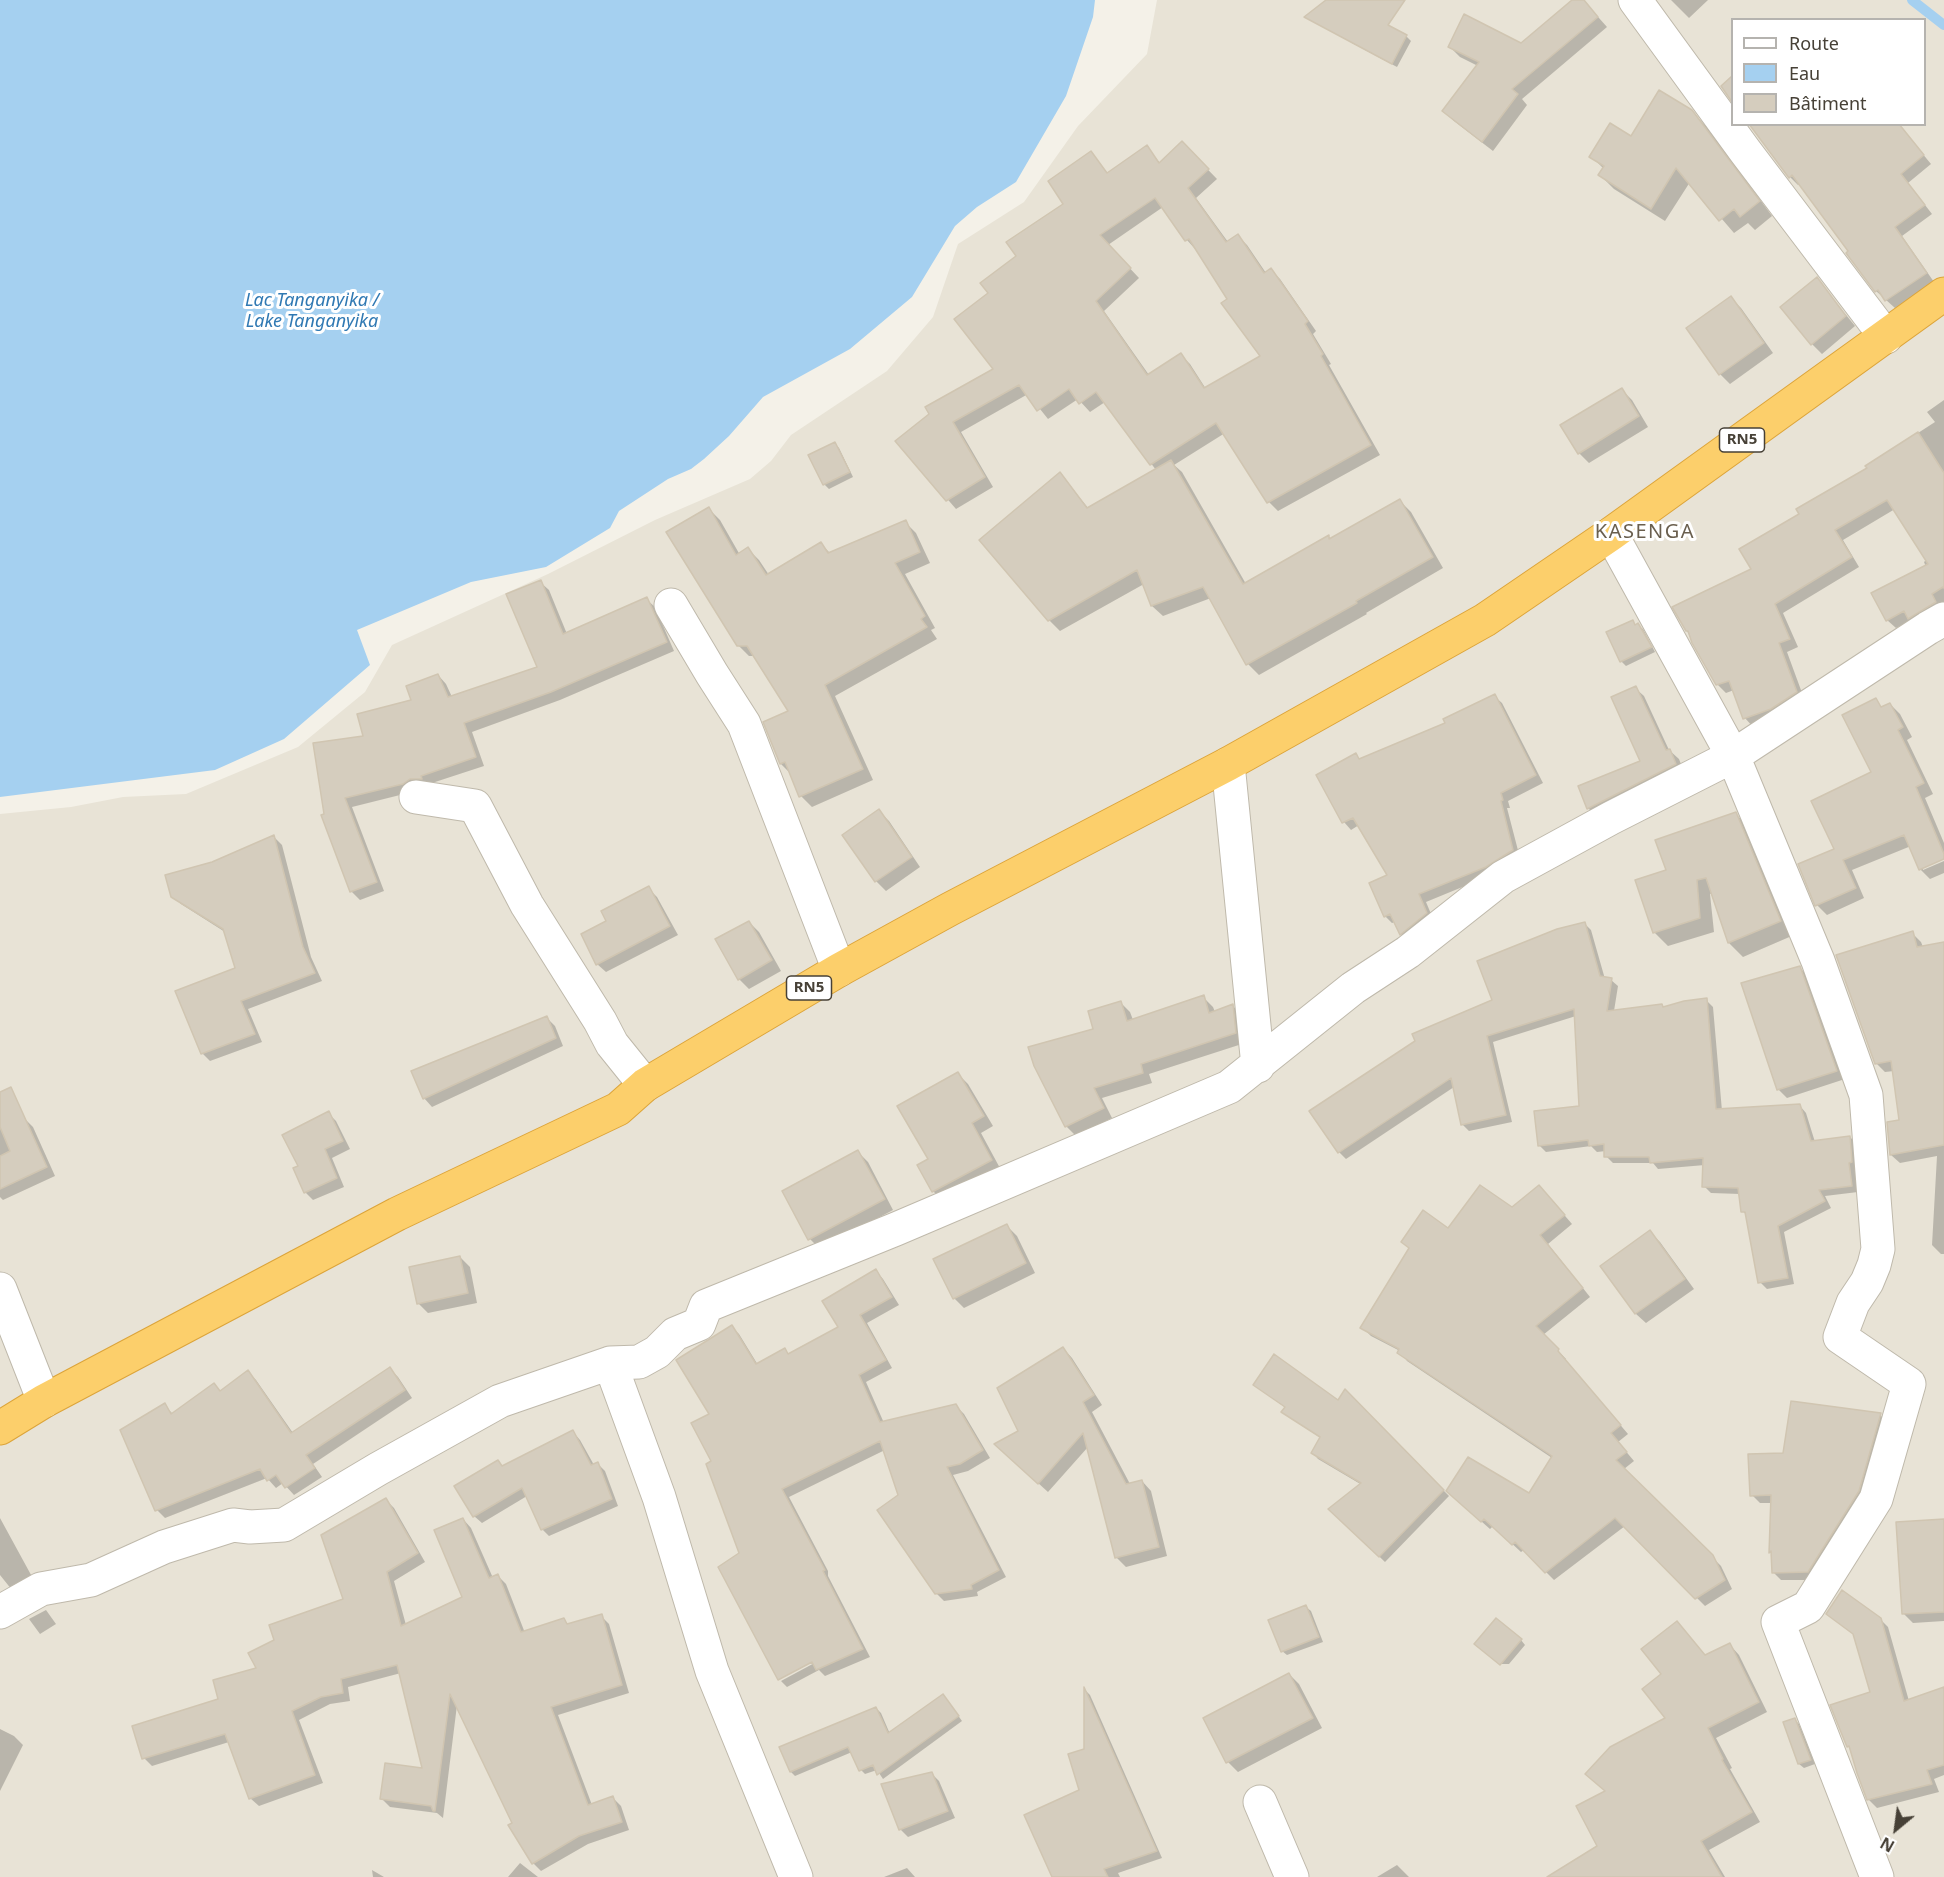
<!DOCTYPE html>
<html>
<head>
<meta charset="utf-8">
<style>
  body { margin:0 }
  #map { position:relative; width:1944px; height:1877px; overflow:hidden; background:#f4f1e8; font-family:"Noto Sans",sans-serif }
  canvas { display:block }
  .legend { position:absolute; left:1731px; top:18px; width:195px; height:108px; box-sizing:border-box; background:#fff; border:2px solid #b5b3af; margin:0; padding:8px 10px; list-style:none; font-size:18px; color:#474137 }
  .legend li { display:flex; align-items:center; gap:12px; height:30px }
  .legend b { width:30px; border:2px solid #b5b3af }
  .north { position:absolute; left:1866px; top:1799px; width:60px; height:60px; -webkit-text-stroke:4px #fff; paint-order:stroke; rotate:209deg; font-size:16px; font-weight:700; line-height:24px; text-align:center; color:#474137 }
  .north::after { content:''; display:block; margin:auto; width:21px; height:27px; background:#474137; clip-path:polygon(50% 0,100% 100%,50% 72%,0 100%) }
</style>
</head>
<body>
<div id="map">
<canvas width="1944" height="1877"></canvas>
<ul class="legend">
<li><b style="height:8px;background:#fff"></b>Route</li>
<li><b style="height:16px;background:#a5d0f0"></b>Eau</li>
<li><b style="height:16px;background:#d5cdbe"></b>Bâtiment</li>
</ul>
<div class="north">N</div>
</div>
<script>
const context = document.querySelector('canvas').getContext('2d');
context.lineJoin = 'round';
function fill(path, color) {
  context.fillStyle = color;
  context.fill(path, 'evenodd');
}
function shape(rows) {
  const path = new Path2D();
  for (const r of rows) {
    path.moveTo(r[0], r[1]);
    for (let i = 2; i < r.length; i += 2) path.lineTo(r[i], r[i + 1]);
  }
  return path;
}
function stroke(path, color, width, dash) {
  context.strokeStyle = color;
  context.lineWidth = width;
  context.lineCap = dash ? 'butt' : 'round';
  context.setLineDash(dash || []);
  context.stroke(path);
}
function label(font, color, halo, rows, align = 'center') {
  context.font = font + ' "Noto Sans",sans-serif';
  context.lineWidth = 6;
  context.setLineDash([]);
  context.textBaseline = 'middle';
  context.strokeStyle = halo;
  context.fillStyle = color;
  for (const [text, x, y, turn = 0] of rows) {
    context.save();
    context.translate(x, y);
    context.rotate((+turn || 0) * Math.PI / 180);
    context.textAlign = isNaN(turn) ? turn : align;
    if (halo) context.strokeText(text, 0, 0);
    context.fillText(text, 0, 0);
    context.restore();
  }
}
fill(shape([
  [1157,0,1944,0,1944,1877,0,1877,0,814,71,807,123,797,186,794,298,747,365,692,392,645,548,574,655,520,750,479,771,461,791,435,887,371,933,317,958,244,1024,202,1078,126,1147,54],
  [1732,20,1924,20,1924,124,1732,124]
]), '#e8e3d6');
fill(shape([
  [0,0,1095,0,1093,17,1066,96,1016,182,977,207,955,226,912,297,850,349,763,397,729,436,704,459,691,469,668,479,619,511,610,528,546,567,471,582,357,630,370,665,284,739,215,770,0,797]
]), '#a5d0f0');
fill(shape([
  [1574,0,1583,0,1607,27,1522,99,1527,105,1493,151,1454,121,1444,111,1478,66,1460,57,1450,47,1521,44],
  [1671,0,1708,0,1689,18],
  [1371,17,1407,37,1411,41,1397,67,1352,43,1348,39],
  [1691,111,1706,126,1772,216,1755,230,1748,223,1734,233,1690,182,1665,221,1614,189,1600,175,1604,169,1591,156],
  [1751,124,1898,124,1931,164,1908,183,1932,214,1902,236,1934,282,1895,308,1876,291,1850,251,1800,184,1798,185,1790,177],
  [1182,143,1217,179,1196,198,1228,242,1238,236,1247,245,1266,273,1271,270,1280,279,1316,331,1313,334,1331,364,1329,365,1380,455,1278,511,1269,502,1225,433,1174,465,1182,472,1246,584,1323,544,1400,501,1411,512,1443,568,1366,613,1367,614,1259,675,1248,664,1211,598,1163,616,1152,606,1144,584,1060,631,1049,620,1060,474,1089,509,1156,470,1105,402,1090,412,1078,399,1048,419,1028,394,961,432,993,487,956,509,897,441,995,370,990,294,1018,257,1065,204,1091,152,1108,174,1146,147,1161,164],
  [1163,207,1187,240,1196,250,1229,299,1262,357,1206,389,1190,364,1181,355,1149,375,1104,311,1139,278,1108,245],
  [1817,279,1855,326,1822,354,1812,344],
  [1731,298,1741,308,1773,353,1730,384,1720,374],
  [1622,390,1632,400,1648,427,1589,463,1579,453],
  [1944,400,1944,611,1912,620,1896,628,1887,620,1926,567,1924,562,1927,559,1895,509,1843,540,1859,567,1783,613,1798,647,1787,652,1805,701,1753,727,1745,718,1734,690,1726,693,1717,684,1687,631,1754,570,1801,514,1869,469,1867,466,1935,422,1927,412],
  [835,444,839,448,853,477,829,489,824,484],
  [709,509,720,520,740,555,748,549,759,560,769,575,821,544,831,554,905,522,916,533,930,563,905,574,935,628,931,630,937,639,835,696,873,780,812,807,801,796,791,774,781,764,765,723,790,712,756,656,749,656,738,645],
  [540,582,549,590,567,634,646,599,655,607,674,651,560,700,472,732,484,766,429,784,412,792,352,807,384,891,360,900,351,891,325,815,365,737,413,701,438,675,446,684,452,697,539,668],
  [1632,622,1643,629,1655,652,1626,666,1621,661],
  [1635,688,1644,696,1669,750,1679,759,1684,772,1597,817,1589,809,1580,787,1642,762],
  [1494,696,1502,703,1543,783,1508,801,1510,808,1507,808,1520,858,1494,874,1426,902,1434,921,1408,941,1401,934,1395,922,1392,923,1385,916,1389,875,1359,825,1351,830,1344,822,1318,776,1355,755,1360,760,1447,724],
  [1890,704,1900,714,1912,737,1907,740,1933,794,1925,798,1944,843,1944,857,1923,867,1923,870,1944,861,1944,873,1930,879,1920,869,1911,846,1852,870,1864,898,1827,915,1817,905,1836,850,1873,773,1882,708],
  [879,811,889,821,920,867,886,891,876,881],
  [1735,813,1749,828,1794,935,1743,957,1729,943,1713,893,1710,894,1714,932,1668,946,1654,932,1668,871],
  [274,837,282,845,311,957,322,981,248,1009,262,1042,210,1061,202,1053,237,969,225,932,181,904,172,896,213,863],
  [648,888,657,897,678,935,606,972,597,964,608,922],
  [749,922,759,932,781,971,749,989,739,979],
  [1584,923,1591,930,1605,979,1611,980,1618,986,1614,1011,1662,1005,1665,1008,1706,1000,1713,1007,1722,1111,1800,1106,1806,1113,1815,1142,1850,1137,1857,1144,1858,1169,1855,1169,1858,1192,1825,1196,1831,1208,1784,1232,1794,1284,1767,1289,1760,1282,1747,1216,1743,1211,1740,1194,1711,1193,1704,1186,1705,1165,1658,1169,1653,1163,1613,1163,1606,1156,1606,1151,1597,1152,1591,1146,1546,1152,1539,1145,1581,1107,1576,1016,1493,1042,1512,1122,1469,1131,1462,1124,1454,1087,1346,1159,1339,1152,1494,1000],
  [1912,933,1921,942,1923,947,1944,943,1944,1254,1941,1254,1932,1245,1937,1156,1900,1163,1891,1155,1901,1121,1894,1071,1885,1072,1876,1063],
  [1799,967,1808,976,1845,1079,1787,1098,1778,1089],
  [1203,997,1213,1007,1215,1012,1233,1006,1242,1016,1245,1043,1149,1074,1152,1083,1102,1098,1112,1118,1076,1136,1066,1126,1095,1030,1121,1003,1130,1012,1133,1020],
  [546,1017,555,1026,563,1046,432,1107,424,1098],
  [958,1074,968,1084,993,1126,981,1133,1001,1170,943,1201,933,1191,930,1159],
  [0,1107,24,1118,33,1127,55,1176,3,1200,0,1197],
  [328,1113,336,1121,350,1149,332,1158,344,1187,313,1200,305,1192,300,1167],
  [858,1152,868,1162,893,1210,820,1249,810,1239],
  [1547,1195,1572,1224,1548,1244,1590,1297,1543,1335,1566,1359,1565,1360,1628,1434,1618,1442,1634,1461,1624,1469,1721,1566,1732,1589,1705,1606,1625,1526,1554,1580,1524,1550,1521,1552,1493,1526,1490,1529,1456,1499,1529,1495,1552,1458,1407,1361,1400,1351,1371,1336,1362,1327,1410,1249,1403,1242,1512,1209],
  [1007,1226,1017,1236,1035,1273,964,1308,954,1298],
  [1650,1232,1660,1242,1694,1289,1646,1323,1636,1314,1602,1266],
  [460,1257,470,1267,477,1303,428,1313,418,1303],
  [876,1271,883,1279,899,1305,867,1323,892,1368,866,1382,884,1423,956,1406,964,1414,990,1458,968,1471,953,1475,1006,1577,977,1592,978,1596,944,1601,936,1593,885,1450,789,1497,828,1571,828,1576,870,1657,825,1676,819,1670,787,1687,781,1681,820,1660,818,1658,780,1678,780,1680,720,1568,741,1554,713,1462,711,1415,732,1327,739,1334,758,1365,784,1350,790,1355,840,1328],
  [1063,1348,1072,1358,1102,1405,1092,1412,1130,1484,1142,1481,1151,1491,1167,1556,1126,1567,1116,1557,1088,1447,1048,1492,1005,1453,1020,1432],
  [390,1369,398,1377,412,1398,313,1464,322,1477,294,1495,283,1483,276,1488,267,1478,165,1518,157,1510,164,1405,173,1414,221,1392,248,1372,256,1380,293,1433],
  [1261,1390,1339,1403,1345,1391,1449,1496,1385,1562,1330,1509,1362,1485,1318,1459,1313,1453,1321,1438,1289,1417,1283,1412,1286,1408],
  [1880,1415,1888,1423,1866,1500,1816,1580,1781,1580,1773,1572,1773,1555,1770,1552,1772,1503,1760,1503,1752,1495,1785,1455],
  [573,1432,580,1440,594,1465,598,1464,605,1471,618,1506,549,1536,542,1529,527,1496,482,1523,474,1516,498,1462,503,1467],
  [386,1500,394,1508,425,1562,394,1581,406,1625,464,1598,463,1519,471,1528,493,1578,498,1576,506,1584,525,1633,564,1620,569,1625,601,1616,609,1624,629,1693,558,1715,592,1805,613,1798,621,1806,629,1830,588,1844,541,1871,533,1863,457,1705,443,1818,437,1813,390,1807,382,1799,424,1770,401,1673,348,1687,350,1701,330,1704,299,1720,323,1783,259,1806,250,1798,229,1742,152,1766,144,1758,258,1669,276,1640,345,1600],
  [0,1518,36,1584,16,1595,0,1575],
  [1944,1521,1944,1621,1913,1623,1904,1614],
  [1306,1607,1311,1611,1323,1642,1287,1655,1282,1651],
  [46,1610,56,1624,40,1634,29,1619],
  [1827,1614,1880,1619,1888,1627,1909,1701,1944,1698,1944,1775,1934,1779,1939,1792,1877,1808,1869,1800,1852,1750,1848,1746,1872,1692,1856,1636],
  [1677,1623,1706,1656,1730,1645,1739,1655,1767,1712,1716,1738,1732,1768,1730,1769,1760,1822,1709,1850,1725,1877,1584,1877,1599,1846,1607,1792,1668,1719,1664,1674],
  [1521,1640,1525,1645,1509,1664,1499,1664],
  [1289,1674,1299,1684,1322,1728,1238,1772,1228,1762],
  [1086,1691,1090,1695,1162,1858,1118,1873,1120,1877,1052,1877,1026,1816,1081,1791,1086,1750],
  [947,1700,962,1721,883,1779,877,1770,865,1774,861,1770,852,1752,795,1776,791,1772,876,1708,881,1713,890,1734],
  [1795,1720,1799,1724,1815,1764,1804,1768,1799,1764,1785,1723],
  [0,1729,14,1736,23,1745,0,1791],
  [931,1773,939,1781,955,1818,908,1837,900,1829],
  [520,1863,538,1877,508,1877],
  [1397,1865,1409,1877,1377,1877],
  [907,1868,915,1877,884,1877],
  [372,1870,384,1877,373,1877]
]), '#0003');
stroke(shape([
  [1912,0,1944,25]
]), '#a5d0f0', 10);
const building = shape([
  [1326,0,1405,0,1388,25,1407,35,1392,64,1304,17,1326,0],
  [1572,0,1584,0,1598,17,1512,89,1518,94,1482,142,1442,111,1479,62,1448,47,1464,14,1521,43,1572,0],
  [1732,76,1732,102,1721,86,1732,76],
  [1659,90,1692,110,1760,201,1740,217,1734,209,1719,221,1676,168,1651,209,1598,175,1604,166,1589,157,1610,123,1631,136,1659,90],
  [1749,124,1899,124,1924,155,1901,174,1925,205,1895,227,1927,273,1885,301,1878,290,1875,292,1846,253,1848,251,1792,175,1789,178,1749,124],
  [1182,141,1209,169,1188,188,1226,242,1238,234,1264,273,1271,268,1308,321,1305,324,1323,354,1321,356,1371,445,1267,503,1216,423,1150,465,1096,392,1079,404,1069,389,1037,411,1019,385,953,422,985,477,946,501,895,441,929,414,925,407,993,369,954,319,988,293,980,283,1016,256,1006,242,1063,204,1048,181,1091,151,1107,173,1147,145,1159,163,1182,141],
  [1155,198,1185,241,1189,239,1227,299,1221,303,1260,356,1204,388,1181,353,1147,375,1096,301,1131,268,1100,235,1155,198],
  [1817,277,1846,316,1811,345,1780,307,1817,277],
  [1731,296,1764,343,1719,375,1686,328,1731,296],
  [1622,388,1639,416,1578,454,1560,425,1622,388],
  [1918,432,1944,473,1944,588,1943,587,1932,594,1936,602,1908,619,1904,611,1886,621,1871,593,1928,564,1887,500,1835,530,1852,557,1775,604,1790,639,1779,643,1797,692,1771,709,1743,719,1729,681,1716,685,1692,643,1688,631,1686,631,1672,607,1751,569,1739,549,1799,514,1796,509,1867,468,1865,466,1918,432],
  [835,442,850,472,823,485,808,455,835,442],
  [1171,460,1243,584,1329,535,1329,539,1400,499,1433,557,1356,601,1357,603,1246,665,1203,587,1151,606,1137,570,1048,621,979,540,1060,472,1087,508,1171,460],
  [709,507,736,555,748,547,766,575,821,542,828,553,906,520,920,552,895,563,925,616,921,619,927,627,825,685,863,769,799,797,785,762,780,764,763,722,788,711,747,646,737,646,666,532,709,507],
  [541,580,563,634,647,597,667,642,551,692,464,723,476,757,421,776,422,779,410,779,403,784,345,798,377,882,350,892,321,815,324,814,313,743,363,736,357,714,411,700,406,686,438,674,448,697,537,667,506,594,541,580],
  [1633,620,1635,625,1638,623,1652,647,1620,662,1606,632,1633,620],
  [1636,686,1666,750,1670,749,1676,764,1587,809,1578,786,1640,761,1611,697,1636,686],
  [1495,694,1536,775,1501,793,1503,800,1501,801,1513,850,1486,867,1419,894,1427,913,1400,935,1390,914,1384,917,1369,883,1387,875,1353,818,1342,823,1316,775,1356,753,1359,759,1445,723,1443,719,1495,694],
  [1876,698,1881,707,1890,703,1903,727,1898,730,1924,783,1916,787,1944,854,1944,859,1919,870,1904,835,1843,860,1856,888,1815,906,1798,864,1834,849,1811,801,1871,772,1842,715,1876,698],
  [879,809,912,857,875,882,842,835,879,809],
  [1736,812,1781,921,1728,943,1706,878,1697,880,1700,918,1653,933,1635,880,1666,870,1655,840,1736,812],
  [274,835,303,947,315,973,241,1001,255,1034,201,1054,175,991,235,968,223,929,171,897,165,875,212,862,274,835],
  [649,886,670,926,596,965,581,934,606,921,601,911,649,886],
  [749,921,772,960,738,980,715,939,749,921],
  [1585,922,1600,976,1612,978,1607,1011,1662,1004,1663,1007,1684,1001,1707,998,1716,1109,1800,1104,1811,1141,1850,1136,1852,1162,1849,1163,1852,1186,1819,1190,1825,1201,1778,1226,1788,1278,1758,1283,1745,1212,1741,1212,1738,1188,1702,1187,1703,1158,1650,1163,1649,1157,1604,1157,1604,1144,1589,1146,1588,1140,1538,1146,1534,1111,1579,1106,1574,1009,1487,1036,1506,1115,1461,1125,1451,1078,1338,1153,1309,1111,1415,1041,1412,1034,1492,1000,1477,961,1557,929,1585,922],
  [1913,931,1917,947,1944,942,1944,1145,1890,1155,1887,1122,1899,1120,1891,1061,1875,1064,1836,955,1913,931],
  [1800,966,1837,1071,1777,1090,1741,983,1800,966],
  [1204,995,1209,1013,1233,1004,1236,1033,1141,1064,1143,1073,1094,1088,1104,1108,1065,1127,1034,1066,1028,1047,1093,1029,1088,1011,1121,1001,1127,1021,1204,995],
  [547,1016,556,1038,423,1099,411,1071,547,1016],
  [958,1072,984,1116,972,1123,992,1160,932,1192,917,1165,928,1159,897,1106,958,1072],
  [11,1087,47,1167,0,1189,0,1156,10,1151,0,1127,0,1092,11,1087],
  [329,1111,343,1141,325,1149,337,1178,304,1193,293,1168,298,1166,282,1135,329,1111],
  [858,1150,885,1199,808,1240,782,1191,858,1150],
  [1480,1185,1512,1207,1539,1185,1565,1215,1540,1235,1583,1288,1536,1326,1559,1349,1558,1351,1621,1425,1611,1433,1627,1452,1616,1460,1713,1555,1725,1580,1695,1599,1615,1518,1545,1573,1515,1542,1512,1545,1484,1519,1481,1522,1446,1491,1468,1457,1529,1493,1552,1456,1397,1353,1399,1349,1360,1328,1409,1248,1401,1242,1423,1210,1448,1228,1480,1185],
  [1007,1224,1026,1263,953,1299,933,1259,1007,1224],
  [1650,1230,1685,1279,1635,1314,1600,1266,1650,1230],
  [460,1256,468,1293,417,1304,409,1267,460,1256],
  [876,1269,892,1297,860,1315,886,1360,859,1375,880,1422,956,1404,983,1450,960,1464,947,1467,999,1570,971,1585,972,1589,935,1594,877,1510,898,1495,880,1441,782,1489,825,1570,823,1571,863,1649,816,1670,812,1662,778,1680,718,1567,739,1553,706,1464,711,1461,691,1423,709,1414,676,1360,732,1325,756,1364,785,1348,788,1354,838,1327,822,1301,876,1269],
  [1063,1347,1094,1395,1083,1402,1126,1484,1142,1480,1159,1547,1115,1558,1083,1433,1038,1484,994,1444,1018,1431,997,1388,1063,1347],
  [1274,1354,1338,1400,1345,1389,1444,1490,1379,1557,1328,1509,1361,1483,1311,1453,1320,1437,1281,1412,1285,1407,1253,1385,1274,1354],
  [390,1367,405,1390,306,1455,315,1468,285,1488,276,1475,267,1481,260,1469,155,1511,120,1430,165,1403,171,1414,214,1383,220,1391,248,1370,291,1433,390,1367],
  [1791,1401,1881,1413,1859,1491,1808,1572,1772,1573,1771,1551,1769,1553,1771,1495,1750,1496,1748,1454,1783,1453,1791,1401],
  [573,1430,591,1465,598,1462,612,1499,541,1530,522,1488,473,1517,454,1486,498,1460,502,1466,573,1430],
  [386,1498,418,1553,387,1572,401,1626,462,1597,434,1530,463,1518,489,1578,498,1574,521,1632,564,1618,567,1624,602,1614,622,1685,551,1707,588,1805,613,1796,622,1822,579,1836,532,1864,508,1825,512,1823,450,1694,435,1811,433,1811,431,1806,380,1799,385,1763,422,1768,397,1665,341,1679,343,1693,321,1697,292,1711,315,1775,249,1799,225,1734,142,1759,132,1726,218,1699,213,1680,256,1668,248,1653,274,1640,269,1625,343,1599,321,1535,386,1498],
  [1944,1519,1944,1612,1902,1614,1896,1522,1944,1519],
  [1842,1590,1881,1618,1904,1701,1944,1687,1944,1765,1927,1770,1932,1784,1867,1800,1857,1773,1849,1746,1847,1747,1830,1705,1870,1692,1853,1634,1826,1614,1842,1590],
  [1306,1605,1319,1637,1281,1652,1268,1620,1306,1605],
  [1496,1618,1522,1639,1500,1665,1474,1644,1496,1618],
  [1677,1621,1705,1655,1730,1643,1759,1702,1708,1728,1723,1759,1722,1760,1752,1812,1701,1841,1722,1877,1547,1877,1597,1846,1576,1806,1605,1791,1585,1774,1610,1747,1665,1718,1642,1689,1661,1674,1641,1649,1677,1621],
  [1289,1673,1313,1718,1226,1763,1203,1718,1289,1673],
  [1084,1687,1157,1851,1104,1869,1108,1877,1052,1877,1024,1815,1079,1790,1068,1754,1084,1749,1084,1687],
  [943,1694,959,1716,877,1775,873,1765,859,1771,848,1747,790,1772,779,1747,876,1707,888,1733,943,1694],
  [1795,1718,1811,1760,1798,1764,1783,1722,1795,1718],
  [932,1772,948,1811,899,1830,881,1784,932,1772]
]);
fill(building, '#d5cdbe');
stroke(building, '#d0c5b1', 1.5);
const minor = shape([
  [1635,0,1745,151,1886,337],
  [1611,534,1733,756,1818,961,1866,1095,1878,1249,1874,1265,1867,1282,1853,1303,1840,1337,1909,1384,1876,1499,1808,1607,1778,1622,1877,1877],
  [671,605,712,674,744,724,839,970],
  [1228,764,1258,1066],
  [416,797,475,806,527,905,600,1021,612,1044,645,1085],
  [0,1289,44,1401],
  [610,1363,659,1497,712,1671,796,1877],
  [0,1612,41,1589,91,1580,164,1547,233,1525,250,1527,284,1525,378,1469,500,1401,610,1363,639,1362,657,1352,675,1334,699,1324,706,1306,896,1229,1229,1087,1353,988,1408,952,1503,877,1611,818,1733,756,1928,628,1944,619],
  [1260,1802,1292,1877]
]);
const highway = shape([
  [0,1428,44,1401,397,1214,618,1109,645,1085,839,970,950,909,1228,764,1485,620,1611,534,1944,294]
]);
stroke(minor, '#bfb9ab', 35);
stroke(highway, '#dca43a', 35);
stroke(minor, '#fff', 33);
stroke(highway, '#fccf6b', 33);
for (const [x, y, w] of [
  [1742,440,45],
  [809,988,45]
]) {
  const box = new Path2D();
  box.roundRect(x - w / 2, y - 12, w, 24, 4.5);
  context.fillStyle = '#fff';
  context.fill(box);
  stroke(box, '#474137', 1.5);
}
label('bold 15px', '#474137', null, [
  ["RN5",1742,440],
  ["RN5",809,988]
]);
label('italic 18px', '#3079b3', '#fff', [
  ["Lac Tanganyika /",312,301],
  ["Lake Tanganyika",312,322]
]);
context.letterSpacing = '1.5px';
label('20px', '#6a5f4e', '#fff', [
  ["KASENGA",1645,532]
]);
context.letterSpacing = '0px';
</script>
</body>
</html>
